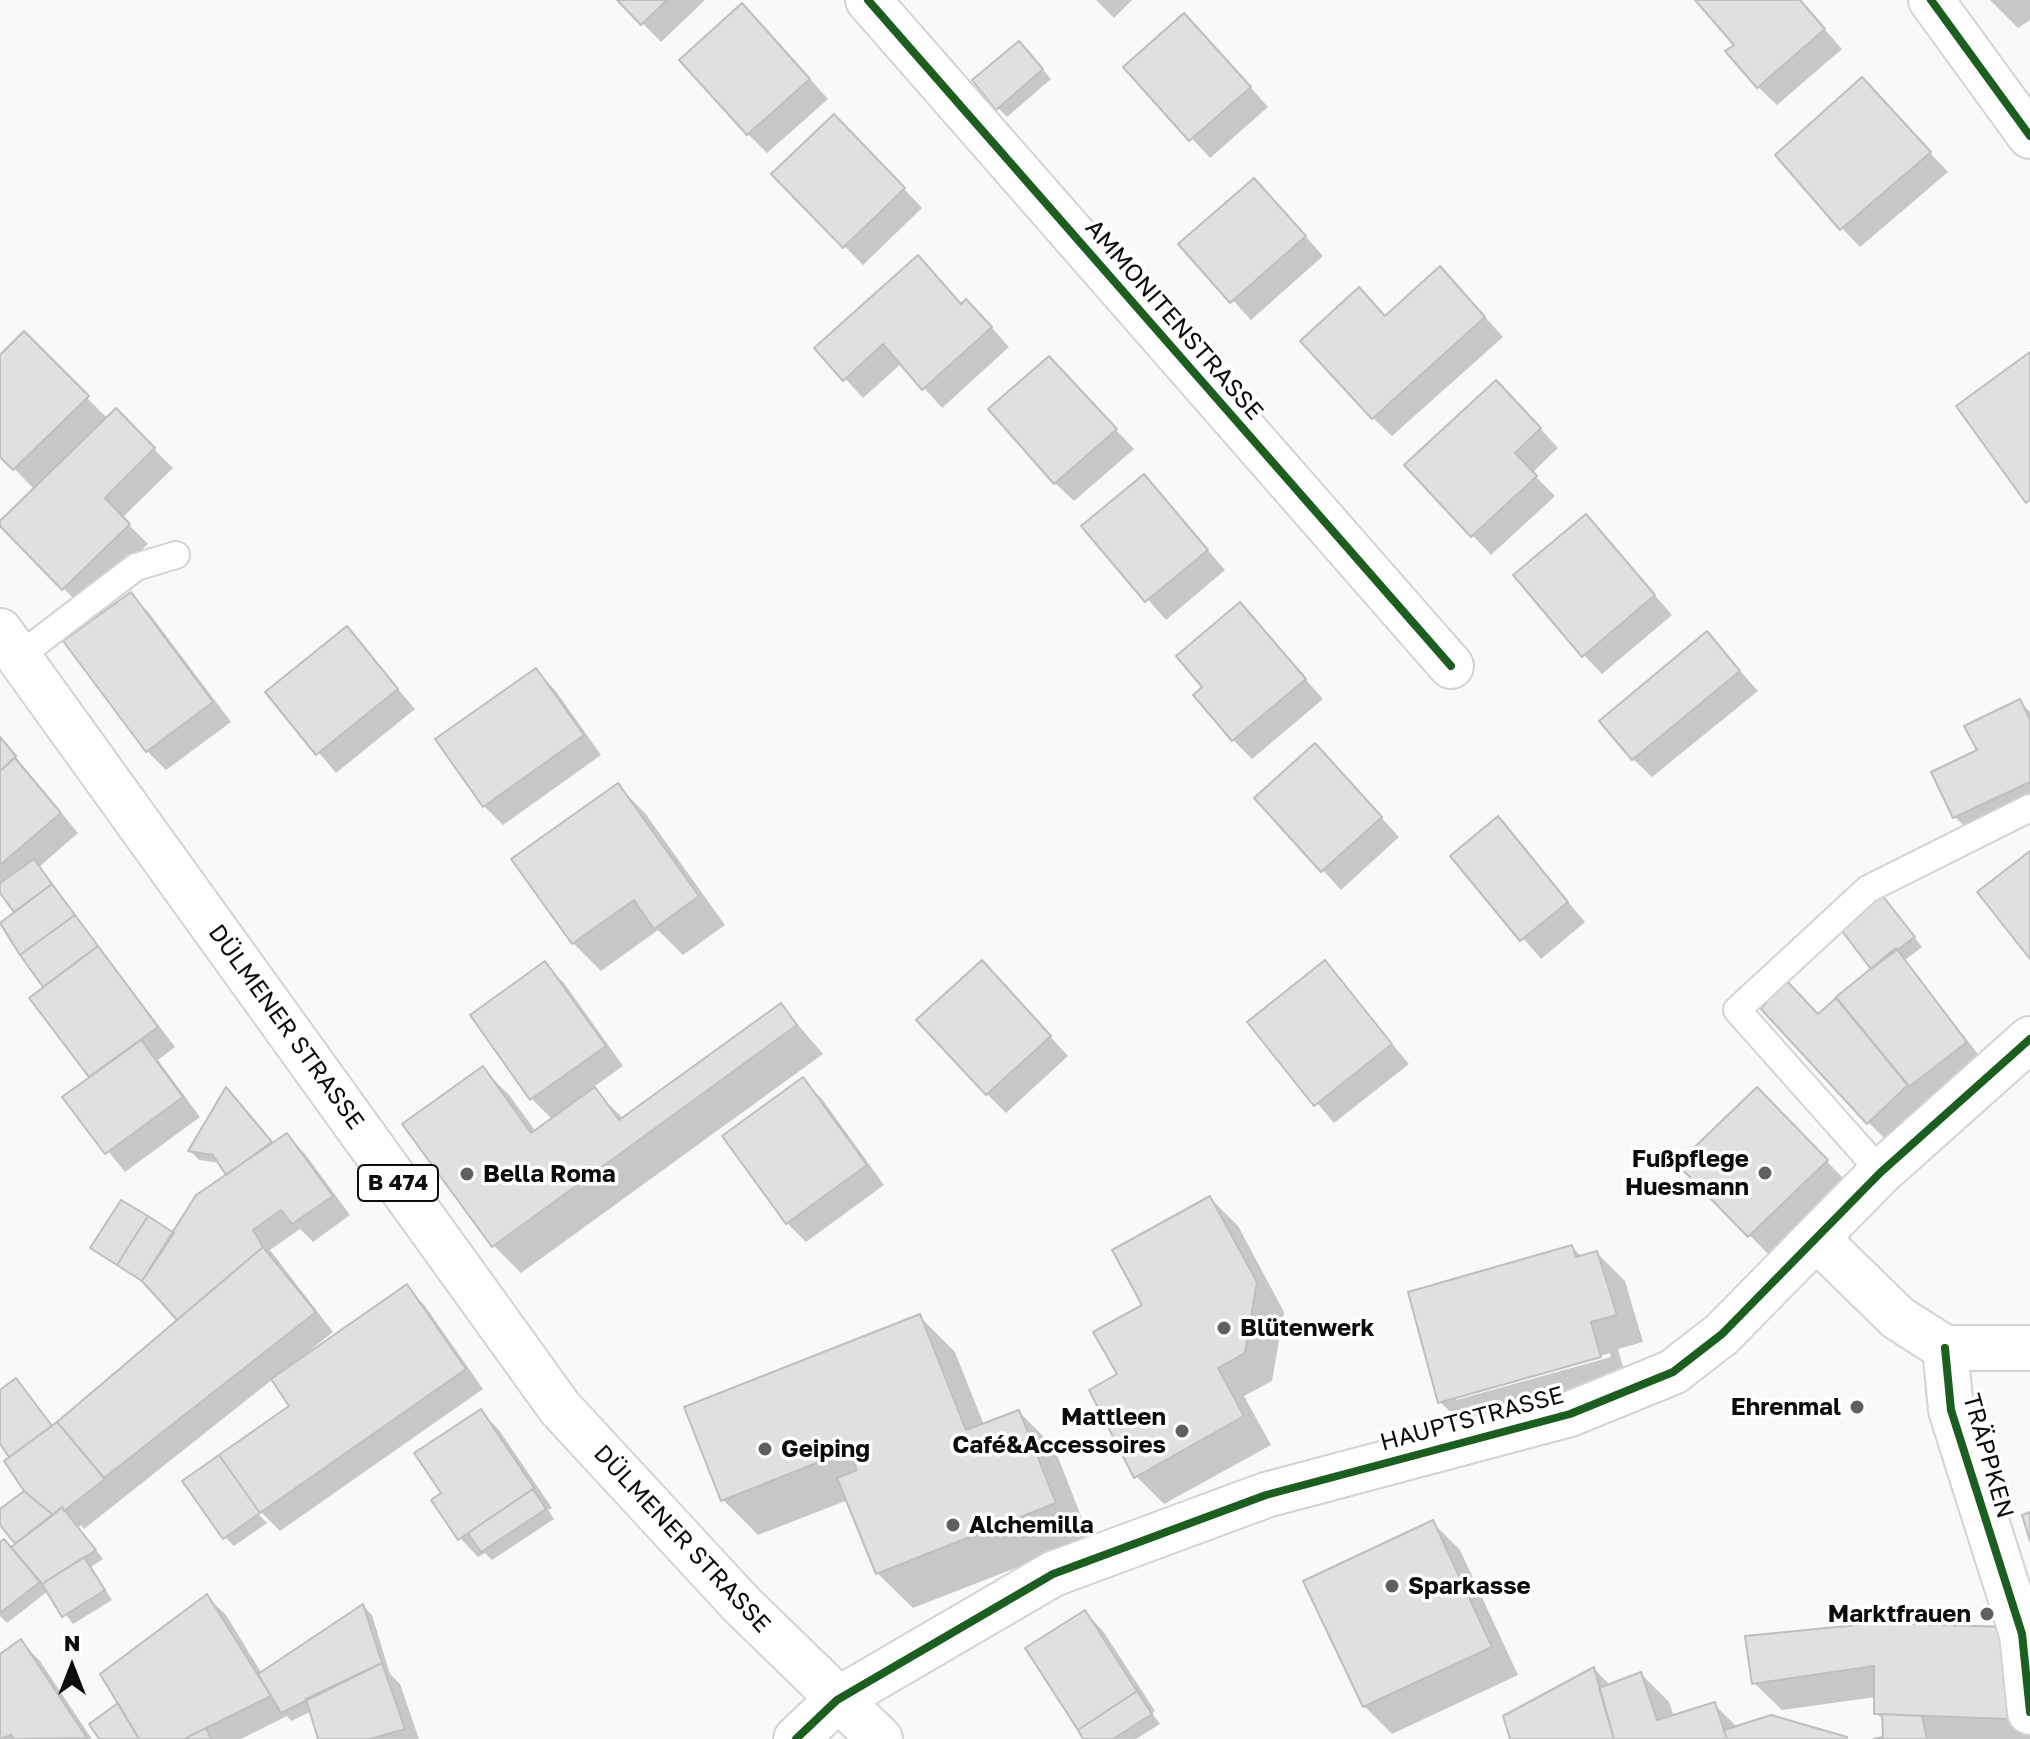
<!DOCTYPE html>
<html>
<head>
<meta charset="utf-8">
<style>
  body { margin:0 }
  #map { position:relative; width:2030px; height:1739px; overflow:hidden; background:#faf8fb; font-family:"Golos Text",sans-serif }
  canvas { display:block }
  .north { position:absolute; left:32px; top:1627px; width:80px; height:80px; -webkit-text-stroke:6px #fff; paint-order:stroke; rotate:0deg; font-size:22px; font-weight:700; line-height:32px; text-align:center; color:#0d0c0d }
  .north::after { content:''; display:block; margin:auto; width:28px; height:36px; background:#0d0c0d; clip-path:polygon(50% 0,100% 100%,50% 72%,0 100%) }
</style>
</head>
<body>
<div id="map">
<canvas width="2030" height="1739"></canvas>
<div class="north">N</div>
</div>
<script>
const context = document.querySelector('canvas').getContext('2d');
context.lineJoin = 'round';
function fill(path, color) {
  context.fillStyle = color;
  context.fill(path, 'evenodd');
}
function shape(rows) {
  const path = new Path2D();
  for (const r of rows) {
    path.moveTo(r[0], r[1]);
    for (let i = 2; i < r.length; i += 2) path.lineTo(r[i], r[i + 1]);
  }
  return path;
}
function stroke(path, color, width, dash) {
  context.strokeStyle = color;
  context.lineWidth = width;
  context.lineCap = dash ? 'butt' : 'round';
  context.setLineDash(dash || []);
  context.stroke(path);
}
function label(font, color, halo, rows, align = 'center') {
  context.font = font + ' "Golos Text",sans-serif';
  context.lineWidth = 7;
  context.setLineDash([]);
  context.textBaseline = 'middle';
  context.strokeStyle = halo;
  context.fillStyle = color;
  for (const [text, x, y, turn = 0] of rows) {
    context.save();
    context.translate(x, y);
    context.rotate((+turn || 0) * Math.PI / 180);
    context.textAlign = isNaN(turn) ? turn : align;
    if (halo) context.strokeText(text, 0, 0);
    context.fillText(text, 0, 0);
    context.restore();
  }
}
fill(shape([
  [620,0,705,0,661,42],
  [1096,0,1132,0,1114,18],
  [1697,0,1799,0,1842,49,1777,105,1758,87,1737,45],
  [2030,0,2030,20,2018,28,1990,0],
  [761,25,828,99,767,153,748,134],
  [1203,34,1268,107,1210,158,1126,67],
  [1028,52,1051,79,1007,117,998,108],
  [1880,99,1948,172,1860,247,1842,228],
  [853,135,922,208,863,265,774,174],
  [1272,199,1323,256,1251,320,1181,244],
  [1459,288,1503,337,1392,436,1373,418,1386,317],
  [962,305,985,320,1009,347,942,408,902,363,863,398,817,348],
  [24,334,108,419,116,411,173,468,122,518,148,544,82,607,0,524,35,490,0,454,0,358],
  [1067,377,1134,449,1074,501,1055,483],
  [1515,401,1558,448,1532,473,1555,496,1491,555,1407,465],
  [1144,477,1225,570,1166,620,1084,527],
  [1586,516,1672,615,1602,674,1584,655],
  [131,594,149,613,231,722,166,770,147,751],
  [1240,605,1323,699,1252,759,1233,740,1205,687],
  [347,629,415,709,336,773,268,692],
  [1707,634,1758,691,1652,777,1633,759],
  [536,671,555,690,601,755,503,825,484,806],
  [2020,701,2030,712,2030,809,1974,836,1955,817,1979,751],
  [0,738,78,833,39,867,175,1047,158,1060,200,1117,125,1172,65,1098,91,1078,32,998,47,987,0,925,17,912,0,890],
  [1334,765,1399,837,1341,890,1257,798],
  [617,785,645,813,725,925,683,955,658,930,601,971,573,943,513,859],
  [1498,819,1585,922,1541,959,1453,856],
  [1891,907,1922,947,1905,960,1984,1062,1887,1141,1868,1122,1818,1016,1874,969],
  [1324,963,1409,1064,1334,1123,1250,1023],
  [545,964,564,983,623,1066,592,1088,624,1119,781,1005,823,1054,521,1273,494,1246,482,1068,510,1096,536,1132,553,1120,532,1099,473,1016],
  [1000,982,1068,1056,1006,1113,987,1094],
  [803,1080,822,1099,884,1185,806,1242,787,1223],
  [1757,1090,1845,1180,1768,1254,1680,1164],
  [234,1099,273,1145,287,1135,305,1154,350,1215,313,1242,300,1229,270,1250,333,1332,308,1352,310,1354,406,1287,425,1306,483,1389,280,1531,254,1505,251,1507,267,1523,234,1546,225,1537,292,1406,273,1379,84,1529,81,1525,78,1528,103,1559,91,1567,112,1600,73,1624,48,1591,7,1623,0,1616,0,1544,11,1549,18,1544,0,1522,0,1512,27,1492,12,1457,0,1441,0,1392,16,1381,53,1428,180,1320,152,1289,92,1248,173,1235,228,1175,220,1163,199,1160,190,1151],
  [1210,1198,1238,1226,1284,1312,1272,1381,1244,1396,1271,1445,1164,1504,1136,1476,1119,1375],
  [1572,1247,1582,1257,1597,1253,1625,1281,1643,1342,1618,1349,1628,1385,1468,1429,1440,1402],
  [1610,1353,1611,1357,1456,1400,1456,1396],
  [919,1316,955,1352,984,1425,1019,1412,1054,1447,1090,1539,913,1608,877,1573,848,1500,758,1535,723,1500],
  [480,1411,499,1430,552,1508,548,1510,554,1519,492,1560,485,1553,478,1557,460,1538,444,1494],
  [1432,1522,1460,1550,1518,1675,1392,1734,1364,1706],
  [207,1597,226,1615,262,1674,363,1606,372,1615,390,1674,400,1684,419,1739,320,1739,312,1711,291,1721,287,1716,241,1739,102,1739,120,1704],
  [1085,1612,1103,1631,1155,1711,1152,1713,1160,1724,1136,1739,1086,1739],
  [1748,1638,2030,1653,2030,1739,1882,1739,1885,1721,1876,1713,1876,1697,1782,1710,1754,1683],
  [21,1642,40,1661,92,1739,0,1739,0,1656],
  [1594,1669,1610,1685,1641,1674,1669,1702,1674,1717,1715,1705,1738,1728,1846,1739,1512,1739]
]), '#0003');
const building = shape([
  [617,0,667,0,641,25,617,0],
  [1695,0,1800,0,1825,29,1757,88,1725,51,1734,45,1695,0],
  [742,3,810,79,747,135,679,60,742,3],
  [1184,13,1251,87,1189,141,1123,67,1184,13],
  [1019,41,1043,69,996,110,972,80,1019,41],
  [1862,77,1931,152,1840,230,1775,155,1862,77],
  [834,114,905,188,843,248,771,174,834,114],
  [1254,178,1306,236,1230,303,1178,244,1254,178],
  [918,255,961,304,966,299,992,327,922,390,883,344,843,381,814,348,918,255],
  [1440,266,1485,317,1372,419,1300,341,1359,287,1385,316,1440,266],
  [24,331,89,396,13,470,0,457,0,355,24,331],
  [2030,352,2030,500,2026,503,1956,406,2030,352],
  [1049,356,1117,429,1054,484,988,409,1049,356],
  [1496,380,1541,428,1515,453,1537,476,1471,537,1404,465,1496,380],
  [116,408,155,448,105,498,130,524,62,590,0,526,0,521,116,408],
  [1144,474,1208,550,1145,602,1081,526,1144,474],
  [1586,514,1655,595,1582,657,1513,575,1586,514],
  [131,592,213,702,146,752,63,641,131,592],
  [1240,602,1306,679,1232,741,1193,695,1202,687,1176,656,1240,602],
  [347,626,398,689,316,755,265,692,347,626],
  [1707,631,1740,671,1632,760,1599,721,1707,631],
  [536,668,584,735,483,807,435,739,536,668],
  [2020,699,2030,720,2030,782,1953,818,1931,772,1977,750,1964,726,2020,699],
  [0,737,16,756,0,771,0,737],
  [1315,743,1382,817,1321,872,1254,798,1315,743],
  [15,758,61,813,0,865,0,771,15,758],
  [618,783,699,896,654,929,634,900,572,944,511,859,618,783],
  [1498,816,1568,902,1520,941,1450,856,1498,816],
  [2030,851,2030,959,1977,892,2030,851],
  [34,859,52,884,14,912,0,893,0,883,34,859],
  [52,884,75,915,20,955,0,923,52,884],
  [1882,895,1915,937,1871,969,1839,927,1882,895],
  [75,915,98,946,43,987,20,955,75,915],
  [98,946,158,1027,89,1077,29,998,98,946],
  [1896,948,1967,1042,1909,1087,1836,997,1896,948],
  [982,960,1051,1036,986,1095,916,1020,982,960],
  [1325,960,1392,1044,1314,1106,1247,1022,1325,960],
  [545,961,606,1046,530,1100,470,1015,545,961],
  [1785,979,1818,1014,1836,998,1908,1085,1867,1124,1761,1009,1785,979],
  [781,1003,797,1025,492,1247,402,1124,483,1066,531,1133,595,1087,619,1120,781,1003],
  [141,1040,183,1097,105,1154,62,1097,141,1040],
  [803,1077,867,1165,786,1224,722,1136,803,1077],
  [226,1087,272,1142,226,1175,213,1155,188,1151,226,1087],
  [1757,1087,1828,1160,1748,1237,1677,1164,1757,1087],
  [287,1133,333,1196,292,1224,281,1210,253,1230,263,1247,177,1320,142,1281,196,1195,287,1133],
  [1210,1196,1257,1282,1245,1353,1218,1368,1244,1416,1134,1478,1089,1390,1117,1374,1093,1332,1142,1305,1112,1250,1210,1196],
  [121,1200,148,1216,117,1265,90,1248,121,1200],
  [148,1216,174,1233,142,1281,117,1265,148,1216],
  [1572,1245,1576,1257,1597,1251,1617,1315,1591,1322,1601,1357,1438,1403,1408,1292,1572,1245],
  [263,1247,316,1312,104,1478,57,1422,263,1247],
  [407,1284,466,1369,260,1513,219,1455,289,1406,271,1379,407,1284],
  [920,1314,966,1430,1019,1410,1056,1503,876,1574,837,1478,857,1470,849,1450,721,1501,684,1407,920,1314],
  [16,1378,52,1426,9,1457,0,1444,0,1390,16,1378],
  [481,1409,534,1488,458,1540,431,1500,441,1493,414,1453,481,1409],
  [57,1422,105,1479,64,1511,62,1507,53,1515,24,1491,4,1461,57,1422],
  [219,1455,260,1513,223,1539,182,1481,219,1455],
  [533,1489,546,1509,481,1552,468,1533,533,1489],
  [24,1491,53,1515,15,1544,0,1525,0,1509,24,1491],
  [62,1507,96,1550,42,1584,11,1547,62,1507],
  [2030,1512,2030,1541,2022,1515,2030,1512],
  [1433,1520,1492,1647,1363,1707,1303,1581,1433,1520],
  [4,1539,40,1582,0,1613,0,1542,4,1539],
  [84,1557,105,1590,62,1617,42,1584,84,1557],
  [207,1594,271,1696,184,1739,139,1739,100,1674,207,1594],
  [363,1604,382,1663,281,1713,258,1674,363,1604],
  [1085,1610,1137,1691,1078,1730,1025,1648,1085,1610],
  [1877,1623,2008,1627,2008,1719,1874,1714,1874,1666,1752,1684,1745,1636,1877,1623],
  [21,1639,87,1738,14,1739,11,1735,0,1739,0,1654,21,1639],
  [382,1663,405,1729,370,1739,318,1739,306,1699,382,1663],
  [1594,1667,1614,1739,1510,1739,1503,1716,1594,1667],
  [1641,1672,1657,1720,1715,1702,1727,1739,1614,1739,1599,1688,1641,1672],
  [1137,1691,1152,1714,1113,1739,1083,1739,1078,1730,1137,1691],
  [118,1703,139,1739,99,1739,89,1724,118,1703],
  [1882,1714,1922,1716,1927,1739,1873,1739,1883,1737,1882,1714],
  [1771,1715,1847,1737,1847,1739,1727,1739,1724,1730,1771,1715],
  [206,1728,211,1739,184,1739,206,1728]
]);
fill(building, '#e1dfe1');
stroke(building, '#bfbdc0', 2);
const service = shape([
  [18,657,136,567,176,555],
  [1881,1172,1737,1010,1868,889,2030,808]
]);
const minor = shape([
  [868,0,1451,666],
  [1931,0,2030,136],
  [1818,1240,1898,1318,1945,1348,2030,1348],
  [1945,1348,1951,1410,2022,1634,2030,1712]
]);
const tertiary = shape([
  [796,1739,837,1700,1053,1574,1266,1495,1570,1414,1673,1372,1722,1334,1881,1172,2030,1039]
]);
const primary = shape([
  [0,631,560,1408,742,1605,880,1739]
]);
stroke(service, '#d4d2d4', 30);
stroke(minor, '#d4d2d4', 48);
stroke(tertiary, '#d4d2d4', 48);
stroke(primary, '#d4d2d4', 48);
stroke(service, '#fefefe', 26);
stroke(minor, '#fefefe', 44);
stroke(tertiary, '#fefefe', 44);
stroke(primary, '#fefefe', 44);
stroke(shape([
  [868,0,1451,666],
  [1931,0,2030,136],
  [1945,1348,1951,1410,2022,1634,2030,1712],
  [796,1739,837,1700,1053,1574,1266,1495,1570,1414,1673,1372,1722,1334,1881,1172,2030,1039]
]), '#1b5e20', 8);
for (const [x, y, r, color] of [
  [1765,1173,8,"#605f60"],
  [467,1174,8,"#605f60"],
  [1224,1328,8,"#605f60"],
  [1857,1407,8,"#605f60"],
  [1182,1431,8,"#605f60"],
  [765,1449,8,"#605f60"],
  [953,1525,8,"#605f60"],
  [1392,1586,8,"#605f60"],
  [1987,1614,8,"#605f60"]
]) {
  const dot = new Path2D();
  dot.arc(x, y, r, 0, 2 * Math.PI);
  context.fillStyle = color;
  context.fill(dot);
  stroke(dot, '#fff', 3);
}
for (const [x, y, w] of [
  [398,1183,80]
]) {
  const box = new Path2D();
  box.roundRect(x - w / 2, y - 18, w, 36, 6);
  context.fillStyle = '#fff';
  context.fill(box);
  stroke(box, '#0d0c0d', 2);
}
label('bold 22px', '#0d0c0d', null, [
  ["B 474",398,1183]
]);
label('24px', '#0d0c0d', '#fff', [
  ["AMMONITENSTRASSE",1174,320,49],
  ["DÜLMENER STRASSE",286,1027,54],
  ["HAUPTSTRASSE",1472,1419,-15],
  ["TRÄPPKEN",1988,1456,74],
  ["DÜLMENER STRASSE",682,1539,47]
]);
label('bold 24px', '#0d0c0d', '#fff', [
  ["Fußpflege",1749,1159,"right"],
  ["Huesmann",1749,1187,"right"],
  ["Bella Roma",483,1174],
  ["Blütenwerk",1240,1328],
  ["Ehrenmal",1841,1407,"right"],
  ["Mattleen",1166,1417,"right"],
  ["Café&Accessoires",1166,1445,"right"],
  ["Geiping",781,1449],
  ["Alchemilla",969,1525],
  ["Sparkasse",1408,1586],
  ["Marktfrauen",1971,1614,"right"]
], 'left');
</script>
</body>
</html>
